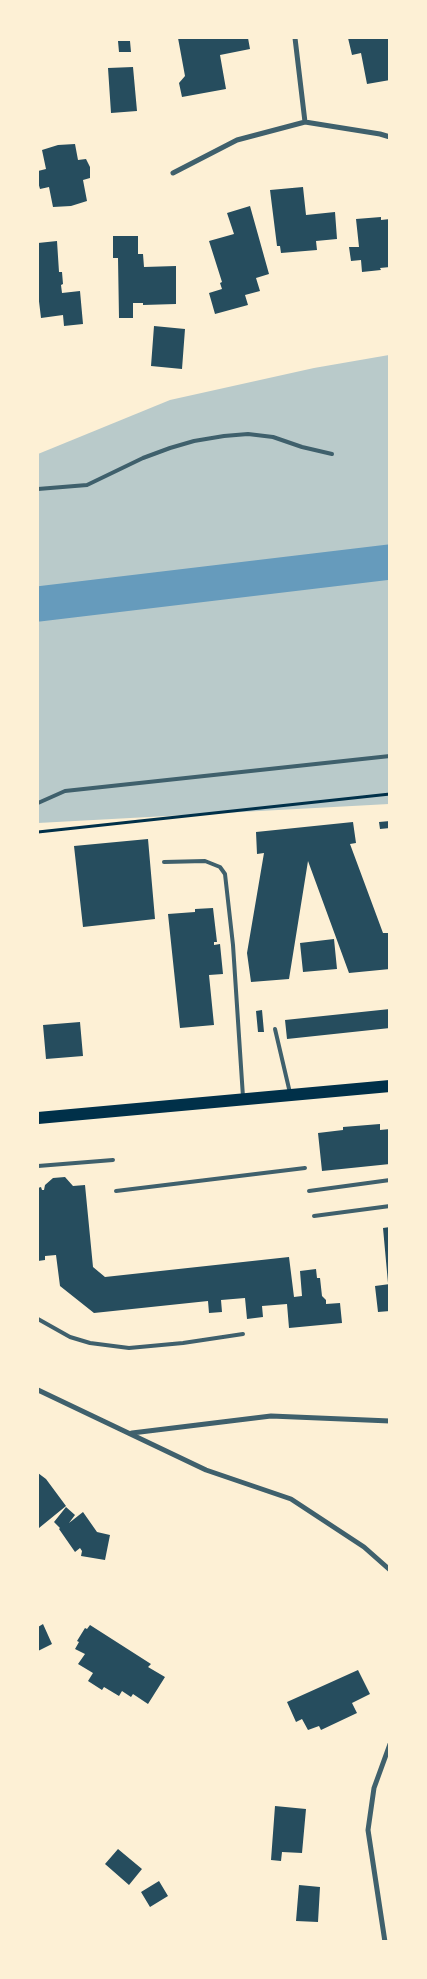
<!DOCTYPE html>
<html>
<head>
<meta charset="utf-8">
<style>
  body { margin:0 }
  #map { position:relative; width:427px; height:1979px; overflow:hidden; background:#fdf0d5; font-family:Helvetica,sans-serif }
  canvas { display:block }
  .frame { position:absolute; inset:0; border:39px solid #fdf0d5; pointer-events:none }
</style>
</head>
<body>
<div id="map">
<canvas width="427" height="1979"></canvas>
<div class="frame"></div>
</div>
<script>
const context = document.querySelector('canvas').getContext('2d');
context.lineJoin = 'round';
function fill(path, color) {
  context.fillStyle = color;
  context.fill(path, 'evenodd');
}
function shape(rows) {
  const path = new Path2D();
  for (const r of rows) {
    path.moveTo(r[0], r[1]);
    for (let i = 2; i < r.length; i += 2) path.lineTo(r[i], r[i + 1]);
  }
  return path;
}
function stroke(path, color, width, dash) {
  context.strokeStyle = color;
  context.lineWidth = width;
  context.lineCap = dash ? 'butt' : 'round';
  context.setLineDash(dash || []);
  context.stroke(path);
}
fill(shape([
  [389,355,389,804,38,823,38,454,170,400,314,368]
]), '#b9caca');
stroke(shape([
  [38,604,390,562]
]), '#669bbc', 35);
fill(shape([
  [178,38,248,38,250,49,220,55,226,89,182,97,179,83,185,76],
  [348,38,390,38,390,80,367,84,361,53,352,55],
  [118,41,130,41,131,52,119,52],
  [133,67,137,111,111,113,108,68],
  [75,144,78,160,86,159,90,167,90,178,83,180,87,201,71,206,53,207,49,187,40,189,38,182,38,171,46,169,42,150,58,145],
  [303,187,306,215,335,212,337,239,316,241,317,250,281,253,280,246,277,246,270,190],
  [250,206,269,274,256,278,260,291,245,295,248,305,215,314,209,293,222,289,220,283,222,282,209,241,234,234,227,213],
  [381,217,381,220,390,219,390,267,380,268,381,270,362,272,361,260,351,261,349,247,359,247,356,219],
  [113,236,138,236,138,254,143,254,144,267,176,266,176,304,143,305,143,303,133,303,133,318,119,318,118,258,113,258],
  [57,241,59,272,62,272,63,284,61,285,62,293,80,291,83,324,64,326,63,315,41,318,38,293,38,243],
  [154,326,185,329,182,369,151,366],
  [390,821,390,828,380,829,379,822],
  [353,822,356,843,350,844,383,933,390,933,390,969,349,973,308,861,289,979,251,982,247,953,264,853,257,854,256,832],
  [148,839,155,919,83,927,74,846],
  [213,908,217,942,214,942,214,945,220,944,223,974,209,975,214,1025,180,1028,168,914,195,912,195,909],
  [334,939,337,969,303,972,300,943],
  [390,1009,390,1028,287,1039,285,1020],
  [262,1010,264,1032,258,1032,256,1011],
  [80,1022,83,1056,46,1059,43,1025],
  [380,1124,380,1130,390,1129,390,1164,322,1171,318,1133,343,1130,343,1127],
  [65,1177,73,1186,85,1185,93,1267,105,1277,289,1257,294,1297,302,1296,300,1271,316,1269,317,1278,320,1278,322,1296,326,1300,326,1304,340,1303,342,1323,289,1328,287,1304,262,1306,263,1317,247,1319,245,1298,221,1300,222,1312,209,1313,208,1301,94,1313,60,1286,56,1255,45,1256,45,1260,38,1261,38,1188,41,1187,42,1190,44,1190,45,1185,53,1178],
  [390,1227,390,1283,388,1283,383,1228],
  [390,1284,390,1311,378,1312,375,1286],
  [38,1473,46,1479,66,1506,39,1528],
  [66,1507,75,1515,69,1523,83,1512,97,1532,110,1535,105,1560,81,1556,82,1551,80,1548,75,1552,59,1529,60,1528,54,1522],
  [43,1624,52,1644,38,1651,38,1627],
  [90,1625,151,1664,148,1667,165,1677,148,1704,133,1694,131,1697,122,1691,119,1696,104,1687,102,1690,88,1681,93,1673,78,1664,85,1654,75,1649,79,1642,77,1641,85,1628,87,1629],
  [358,1670,370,1694,352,1703,357,1713,321,1730,319,1726,308,1730,302,1719,296,1722,287,1702],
  [275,1806,306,1809,302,1853,282,1852,281,1861,271,1860],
  [118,1849,142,1869,129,1885,105,1864],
  [159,1881,168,1896,150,1907,141,1892],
  [299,1885,320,1887,318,1922,296,1921]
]), '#264d5e');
stroke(shape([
  [38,832,390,794]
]), '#003049', 3);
stroke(shape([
  [38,489,87,485,143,458,170,448,194,441,224,436,248,434,273,437,302,447,332,454],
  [38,803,65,791,390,756],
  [164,862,205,861,220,867,225,874,233,945,243,1097],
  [275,1029,290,1093],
  [38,1166,113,1160],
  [116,1191,305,1168],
  [309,1191,390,1180],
  [314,1216,390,1206],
  [38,1319,70,1337,90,1343,129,1348,183,1343,243,1334]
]), '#3f606c', 4);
stroke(shape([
  [295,38,305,122],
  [173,173,237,140,305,122,380,134,390,137],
  [38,1390,206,1470,291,1499,364,1547,390,1570],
  [132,1433,271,1416,390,1421],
  [385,1942,368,1830,374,1788,390,1744]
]), '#3f606c', 5);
stroke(shape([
  [38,1118,390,1086]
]), '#003049', 12);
</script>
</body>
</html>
